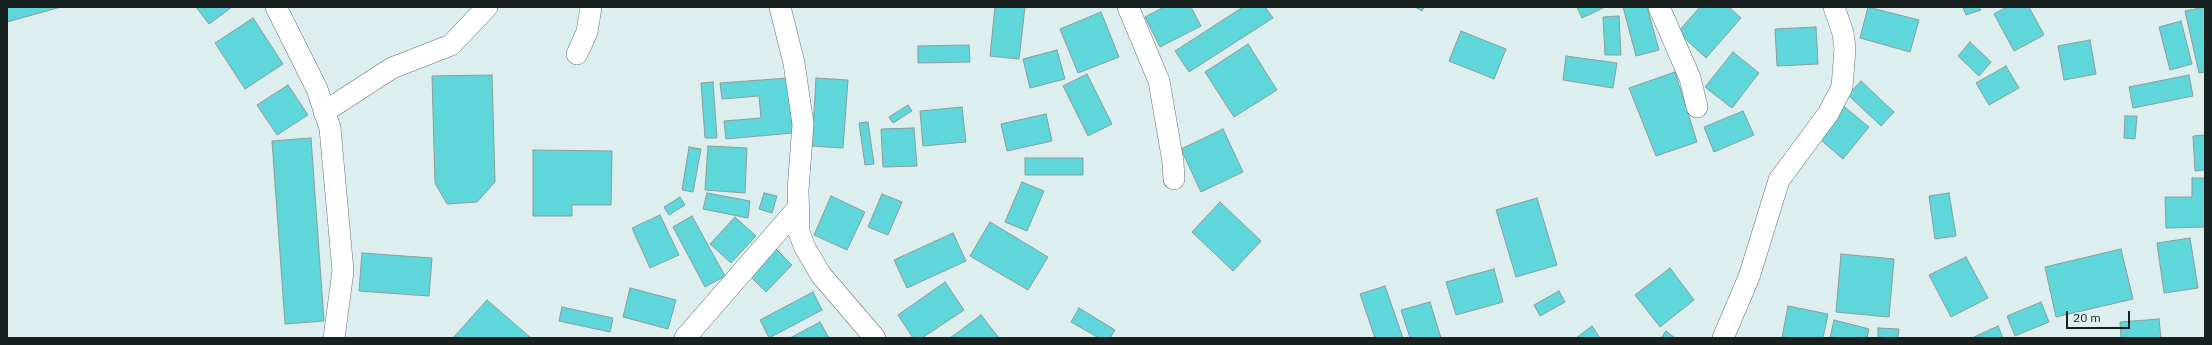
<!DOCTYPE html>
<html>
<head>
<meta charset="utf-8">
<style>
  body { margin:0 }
  #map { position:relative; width:2212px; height:345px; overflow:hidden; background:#dceeee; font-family:"IBM Plex Sans",sans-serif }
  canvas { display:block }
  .frame { position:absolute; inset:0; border:8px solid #192020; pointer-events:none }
  .scale { position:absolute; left:2066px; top:311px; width:64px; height:18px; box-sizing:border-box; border:2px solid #192020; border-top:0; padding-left:5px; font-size:12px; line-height:14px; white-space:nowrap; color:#192020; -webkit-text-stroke:3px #dceeee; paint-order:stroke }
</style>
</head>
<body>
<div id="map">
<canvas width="2212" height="345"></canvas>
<div class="frame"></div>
<div class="scale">20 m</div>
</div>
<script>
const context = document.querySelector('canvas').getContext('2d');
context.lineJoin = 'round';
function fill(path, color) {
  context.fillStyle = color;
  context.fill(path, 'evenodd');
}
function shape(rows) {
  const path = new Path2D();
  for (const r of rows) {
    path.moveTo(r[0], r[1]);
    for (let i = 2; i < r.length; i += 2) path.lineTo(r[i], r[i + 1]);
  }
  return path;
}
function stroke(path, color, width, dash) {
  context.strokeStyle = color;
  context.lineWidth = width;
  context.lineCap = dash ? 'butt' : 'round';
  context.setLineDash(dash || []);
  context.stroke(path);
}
const building = shape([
  [7,7,61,7,7,22,7,7],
  [196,7,232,7,209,24,196,7],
  [995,7,1025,7,1019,59,990,56,995,7],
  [1164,7,1191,7,1201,26,1160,47,1145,17,1164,7],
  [1243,7,1265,7,1273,18,1189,72,1175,51,1243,7],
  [1415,7,1424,7,1422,11,1415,7],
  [1577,7,1605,7,1582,18,1577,7],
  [1623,7,1647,7,1659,50,1636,56,1623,7],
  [1700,7,1729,7,1741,18,1706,58,1678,32,1700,7],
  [1868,7,1919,20,1910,52,1860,38,1868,7],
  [1963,7,1979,7,1981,10,1966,15,1963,7],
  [2007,7,2029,7,2044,35,2014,51,1994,14,2007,7],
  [2205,7,2205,72,2199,73,2185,11,2205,7],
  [1101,12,1119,57,1078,73,1060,29,1101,12],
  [1619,16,1621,55,1605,55,1603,17,1619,16],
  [253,18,283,64,245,89,215,43,253,18],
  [2181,21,2192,64,2170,70,2159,27,2181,21],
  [1816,27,1818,64,1777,66,1775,29,1816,27],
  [1461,31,1506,49,1494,79,1449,61,1461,31],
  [2090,40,2096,74,2064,80,2058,46,2090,40],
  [1970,42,1991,62,1979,76,1958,56,1970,42],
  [1248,44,1277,90,1234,117,1205,72,1248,44],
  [969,45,970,62,918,63,918,46,969,45],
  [1057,50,1065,79,1030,88,1023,59,1057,50],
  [1733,52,1759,73,1732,108,1705,87,1733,52],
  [1566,56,1617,63,1613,88,1563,80,1566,56],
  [2006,66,2019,88,1989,105,1976,83,2006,66],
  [1675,72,1697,142,1656,156,1629,88,1675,72],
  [1087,74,1112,124,1088,136,1063,86,1087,74],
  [492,75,495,182,477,202,447,204,435,183,432,76,492,75],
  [2189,75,2193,96,2133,108,2129,87,2189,75],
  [788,78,793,133,726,139,724,121,761,118,759,96,722,99,720,83,788,78],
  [816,78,848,80,843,148,812,146,816,78],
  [1861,81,1894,112,1881,126,1848,95,1861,81],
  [713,82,717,138,705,138,701,83,713,82],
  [288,85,308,115,277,135,257,105,288,85],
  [1841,104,1869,127,1843,159,1815,135,1841,104],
  [908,105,912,111,893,123,889,117,908,105],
  [962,107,966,142,923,146,920,111,962,107],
  [1743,111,1754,135,1714,152,1704,127,1743,111],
  [1046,114,1052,141,1007,151,1001,124,1046,114],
  [2125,116,2137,116,2135,139,2124,138,2125,116],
  [868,122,874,164,865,165,859,123,868,122],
  [914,128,917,166,883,167,881,129,914,128],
  [1223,129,1243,172,1201,192,1181,149,1223,129],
  [2205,135,2205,170,2195,171,2193,136,2205,135],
  [311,138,324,321,285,324,272,141,311,138],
  [708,146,747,148,745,193,705,190,708,146],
  [689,147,701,149,693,192,682,190,689,147],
  [533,150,612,151,611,205,572,205,572,216,533,216,533,150],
  [1025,158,1083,158,1083,175,1025,175,1025,158],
  [2192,178,2205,178,2205,227,2166,228,2165,197,2192,197,2192,178],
  [1022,182,1044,191,1027,231,1005,222,1022,182],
  [707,193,750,201,748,218,703,209,707,193],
  [764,193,777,196,772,213,759,209,764,193],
  [1949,193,1956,236,1935,239,1929,196,1949,193],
  [882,194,902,202,888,235,868,227,882,194],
  [831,196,865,212,847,250,814,235,831,196],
  [680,197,685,205,669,215,664,207,680,197],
  [1537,198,1557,265,1516,277,1496,210,1537,198],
  [1220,202,1261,241,1233,271,1192,232,1220,202],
  [660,215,679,255,650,268,632,228,660,215],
  [692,216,725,276,705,287,673,227,692,216],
  [735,217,756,236,731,263,710,244,735,217],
  [990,222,1048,257,1028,290,970,256,990,222],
  [953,233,966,261,907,288,894,260,953,233],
  [2190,238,2198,288,2164,293,2157,243,2190,238],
  [772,245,792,265,766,292,746,272,772,245],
  [2121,249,2133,299,2056,317,2045,267,2121,249],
  [362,253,432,258,429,296,359,291,362,253],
  [1841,254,1894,259,1889,317,1836,312,1841,254],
  [1966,257,1988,298,1951,317,1929,275,1966,257],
  [1670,268,1694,300,1660,327,1635,295,1670,268],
  [1494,269,1503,302,1456,315,1446,282,1494,269],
  [945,282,964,310,922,338,913,338,898,315,945,282],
  [1385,286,1403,338,1375,338,1360,294,1385,286],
  [630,288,676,300,668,329,623,317,630,288],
  [1559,291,1565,302,1540,316,1534,305,1559,291],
  [813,292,822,310,769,338,760,320,813,292],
  [487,300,531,338,453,338,487,300],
  [1430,302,1441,338,1410,338,1401,310,1430,302],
  [2041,302,2049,322,2015,336,2007,316,2041,302],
  [1788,306,1828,314,1823,338,1782,338,1788,306],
  [562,307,613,318,610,332,559,321,562,307],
  [1079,308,1115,330,1110,338,1099,338,1071,322,1079,308],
  [981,315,999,338,950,338,981,315],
  [2159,319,2161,338,2121,338,2120,322,2159,319],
  [1834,320,1869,329,1867,338,1830,338,1834,320],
  [820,322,829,338,790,338,820,322],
  [1592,326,1600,338,1576,338,1592,326],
  [1998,326,2003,338,1974,338,1974,337,1998,326],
  [1878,328,1899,329,1898,338,1878,338,1878,328],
  [1666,331,1675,338,1661,338,1666,331]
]);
fill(building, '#5fd7da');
stroke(building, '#8b9c9c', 1);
const minor = shape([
  [276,7,317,89,330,128,343,271,334,338],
  [780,7,794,63,803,124,798,190,799,232,805,248,821,275,875,338],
  [1128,7,1159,81,1173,162,1174,179],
  [1659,7,1690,78,1697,107],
  [577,54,587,32,591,7],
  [324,112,392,68,451,45,487,7],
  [685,338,798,208],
  [1723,338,1749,277,1779,180,1828,114,1842,87,1845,48,1843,33,1834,7]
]);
stroke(minor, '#637373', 22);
stroke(minor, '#fff', 21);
</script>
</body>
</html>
